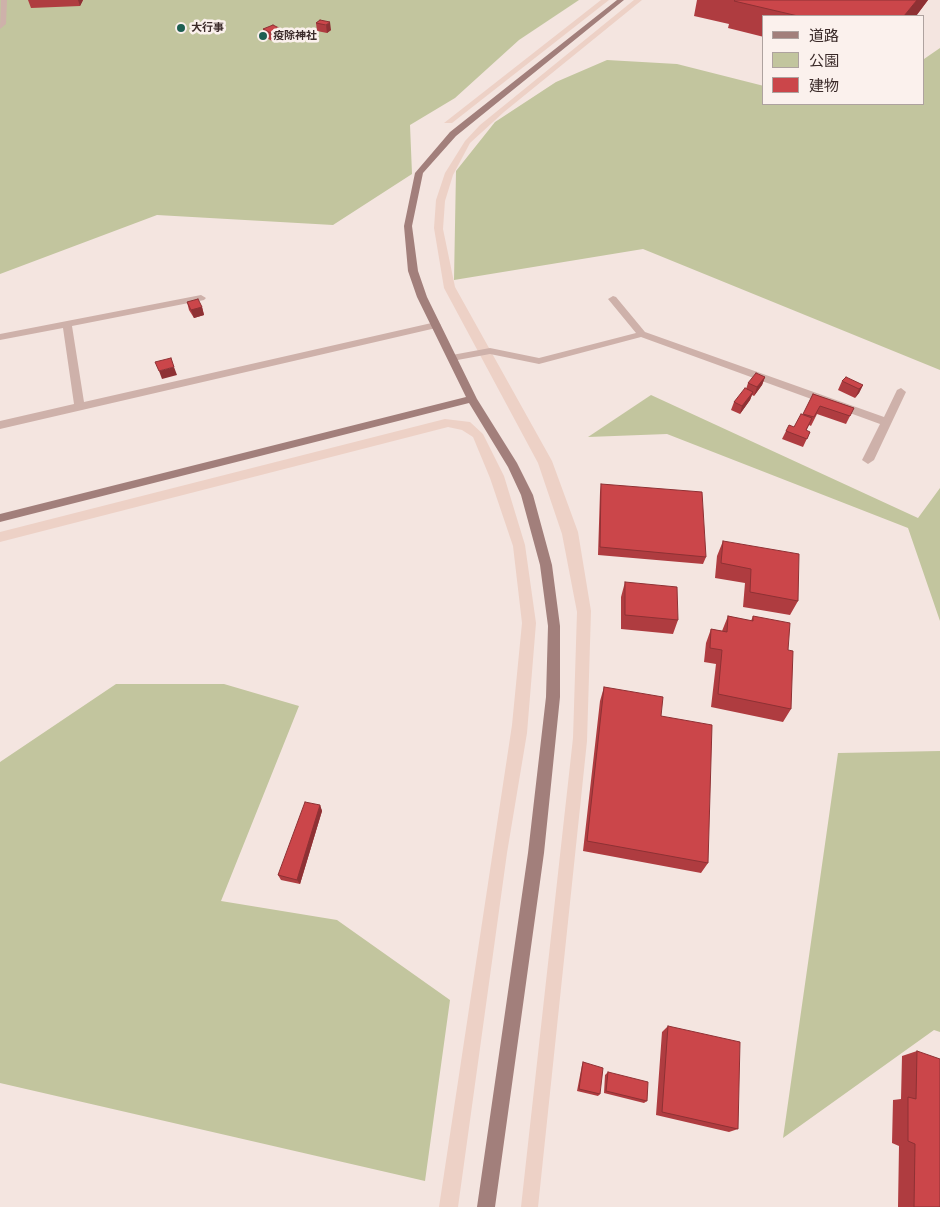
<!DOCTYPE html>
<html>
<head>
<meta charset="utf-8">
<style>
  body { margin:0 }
  #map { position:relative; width:940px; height:1207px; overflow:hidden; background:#f4e5e0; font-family:"Varela Round","Noto Sans JP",sans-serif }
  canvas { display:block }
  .legend { position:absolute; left:762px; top:15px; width:162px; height:90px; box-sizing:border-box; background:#fbf1ed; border:1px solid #aea29f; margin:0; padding:6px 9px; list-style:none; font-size:15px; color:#3b2b2a }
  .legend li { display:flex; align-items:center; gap:10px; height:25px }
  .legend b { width:25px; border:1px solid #aea29f }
</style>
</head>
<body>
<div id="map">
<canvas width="940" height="1207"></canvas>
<ul class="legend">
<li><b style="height:6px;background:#a27f7b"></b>道路</li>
<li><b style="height:14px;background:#c2c59e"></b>公園</li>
<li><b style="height:14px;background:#cb464a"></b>建物</li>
</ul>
</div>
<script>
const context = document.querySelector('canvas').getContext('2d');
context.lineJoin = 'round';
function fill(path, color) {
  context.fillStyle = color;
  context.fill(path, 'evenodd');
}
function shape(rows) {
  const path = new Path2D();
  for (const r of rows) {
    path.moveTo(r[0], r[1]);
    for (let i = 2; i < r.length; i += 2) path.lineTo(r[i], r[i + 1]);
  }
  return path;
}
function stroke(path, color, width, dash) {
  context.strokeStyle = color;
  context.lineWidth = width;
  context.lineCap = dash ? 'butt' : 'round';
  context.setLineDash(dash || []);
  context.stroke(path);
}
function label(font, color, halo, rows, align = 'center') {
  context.font = font + ' "Varela Round","Noto Sans JP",sans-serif';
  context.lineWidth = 5;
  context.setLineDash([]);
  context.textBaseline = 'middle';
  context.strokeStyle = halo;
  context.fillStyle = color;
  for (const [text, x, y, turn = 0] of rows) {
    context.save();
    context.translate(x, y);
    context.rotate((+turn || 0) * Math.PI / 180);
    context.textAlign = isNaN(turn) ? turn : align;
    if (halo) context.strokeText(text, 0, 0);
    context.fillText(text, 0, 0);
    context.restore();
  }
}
fill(shape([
  [0,0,579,0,519,40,455,98,410,125,412,174,333,225,157,215,0,274],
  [940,48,940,370,643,249,454,280,456,171,495,122,556,82,607,60,677,64,764,86,764,104,924,104,924,59],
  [651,395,918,518,940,488,940,621,908,528,667,434,588,437],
  [116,684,224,684,299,706,221,901,337,920,450,1000,425,1181,0,1083,0,762],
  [940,751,940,1032,934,1030,783,1138,838,753]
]), '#c2c59e');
fill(shape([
  [601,0,609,0,452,123,444,123],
  [634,0,642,0,504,112,470,143,453,175,445,201,443,229,455,287,552,461,578,532,591,611,587,741,538,1207,521,1207,573,738,577,612,562,534,538,463,444,288,434,228,436,200,445,173,465,141,480,125],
  [445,419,470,422,483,434,504,476,525,545,536,623,527,733,507,853,458,1207,439,1207,512,725,522,623,513,546,490,478,473,437,462,430,448,427,0,542,0,532]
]), '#edd1c6');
fill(shape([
  [1,0,7,0,6,24,0,29,1,0],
  [201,295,206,298,204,300,72,326,84,402,436,322,441,325,436,328,0,429,0,421,74,404,63,328,0,340,0,334,201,295],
  [613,296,616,297,645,332,884,417,897,390,901,388,906,392,874,460,868,464,862,460,880,424,641,337,539,364,490,354,452,361,447,358,452,355,490,348,539,358,636,333,608,299,613,296]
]), '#ceb1aa');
fill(shape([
  [617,0,624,0,456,136,423,173,412,226,418,271,427,297,477,399,517,463,533,495,552,565,560,626,560,697,544,853,495,1207,477,1207,528,853,546,697,548,626,540,565,521,495,508,467,469,403,0,522,0,514,466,397,417,297,408,271,404,226,415,173,450,132,617,0]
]), '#a27f7b');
fill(shape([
  [28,0,83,0,80,6,31,8],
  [697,0,928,0,916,16,764,16,764,37,728,28,729,24,694,16],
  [320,20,331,30,327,33,317,31,316,23],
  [263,29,282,37,272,41,265,37],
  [187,302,202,307,204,315,194,318,189,310],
  [765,377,762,385,754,396,752,395,750,400,740,414,731,410,734,402,746,389,748,383],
  [842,381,863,385,859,393,855,398,838,390],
  [813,394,854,408,846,424,817,414,811,426,809,425,806,431,810,432,803,447,782,439,786,431,794,427,803,415],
  [601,484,706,557,703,564,598,555,600,492],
  [723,541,798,601,790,615,743,607,745,583,715,578,717,556],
  [625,582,678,620,673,634,621,629,621,597],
  [728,616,751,621,753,616,788,650,791,709,783,722,711,707,716,664,704,662,706,643,711,629,722,631],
  [604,687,661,716,708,863,701,873,583,851,600,701],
  [320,805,322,811,300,884,281,880,278,875],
  [668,1026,738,1129,729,1132,656,1115,662,1032],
  [917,1051,940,1207,898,1207,899,1146,892,1143,893,1100,901,1099,902,1056],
  [583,1062,600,1094,598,1096,577,1091,582,1065],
  [608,1072,647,1101,644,1103,604,1093,605,1075]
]), '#af3c40');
fill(shape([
  [78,0,83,0,80,6],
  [917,0,928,0,916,16,904,16],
  [330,22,331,30,327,33,326,25],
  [281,29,282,37,272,41,271,33],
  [202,307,204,315,194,318,191,310],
  [174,367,177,375,162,379,159,371],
  [765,377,762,385,754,396,757,387],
  [863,385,859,393,855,398,859,389],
  [753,392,750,400,740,414,742,406],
  [320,805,322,811,300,884,297,880]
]), '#8e3134');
const building = shape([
  [735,0,917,0,904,16,798,16,734,1,735,0],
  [320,20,330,22,326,25,316,23,320,20],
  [273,25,281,29,271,33,263,29,273,25],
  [198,299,202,307,191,310,187,302,198,299],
  [171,358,174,367,159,371,155,362,171,358],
  [756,373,765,377,757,387,748,383,756,373],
  [846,377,863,385,859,389,842,381,846,377],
  [745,388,753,392,742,406,734,402,745,388],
  [813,394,854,408,850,416,820,406,814,417,803,414,813,394],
  [801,414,812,418,806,430,810,432,807,439,786,431,789,425,794,427,801,414],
  [601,484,702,492,706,557,600,547,601,484],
  [723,541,799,554,798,601,750,592,751,569,721,563,723,541],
  [625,582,677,587,678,620,625,615,625,582],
  [728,616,753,621,753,616,790,623,788,650,793,651,791,709,718,694,722,650,710,648,711,629,727,632,728,616],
  [604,687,663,697,661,716,712,725,708,863,587,841,604,687],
  [305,802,320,805,297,880,278,875,305,802],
  [668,1026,740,1042,738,1129,662,1112,668,1026],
  [917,1051,940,1059,940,1207,914,1207,915,1144,908,1141,908,1097,916,1099,917,1051],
  [583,1062,603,1068,600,1094,579,1089,583,1062],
  [608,1072,648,1082,647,1101,606,1091,608,1072]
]);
fill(building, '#cb464a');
stroke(building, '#8e3134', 1);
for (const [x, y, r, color] of [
  [181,28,5,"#1d5f52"],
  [263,36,5,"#1d5f52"]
]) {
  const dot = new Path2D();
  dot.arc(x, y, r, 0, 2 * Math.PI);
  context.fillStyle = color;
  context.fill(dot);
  stroke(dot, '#fbf1ed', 2);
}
label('bold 11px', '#3b2b2a', '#fbf1ed', [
  ["大行事",191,28],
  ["疫除神社",273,36]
], 'left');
</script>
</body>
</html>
